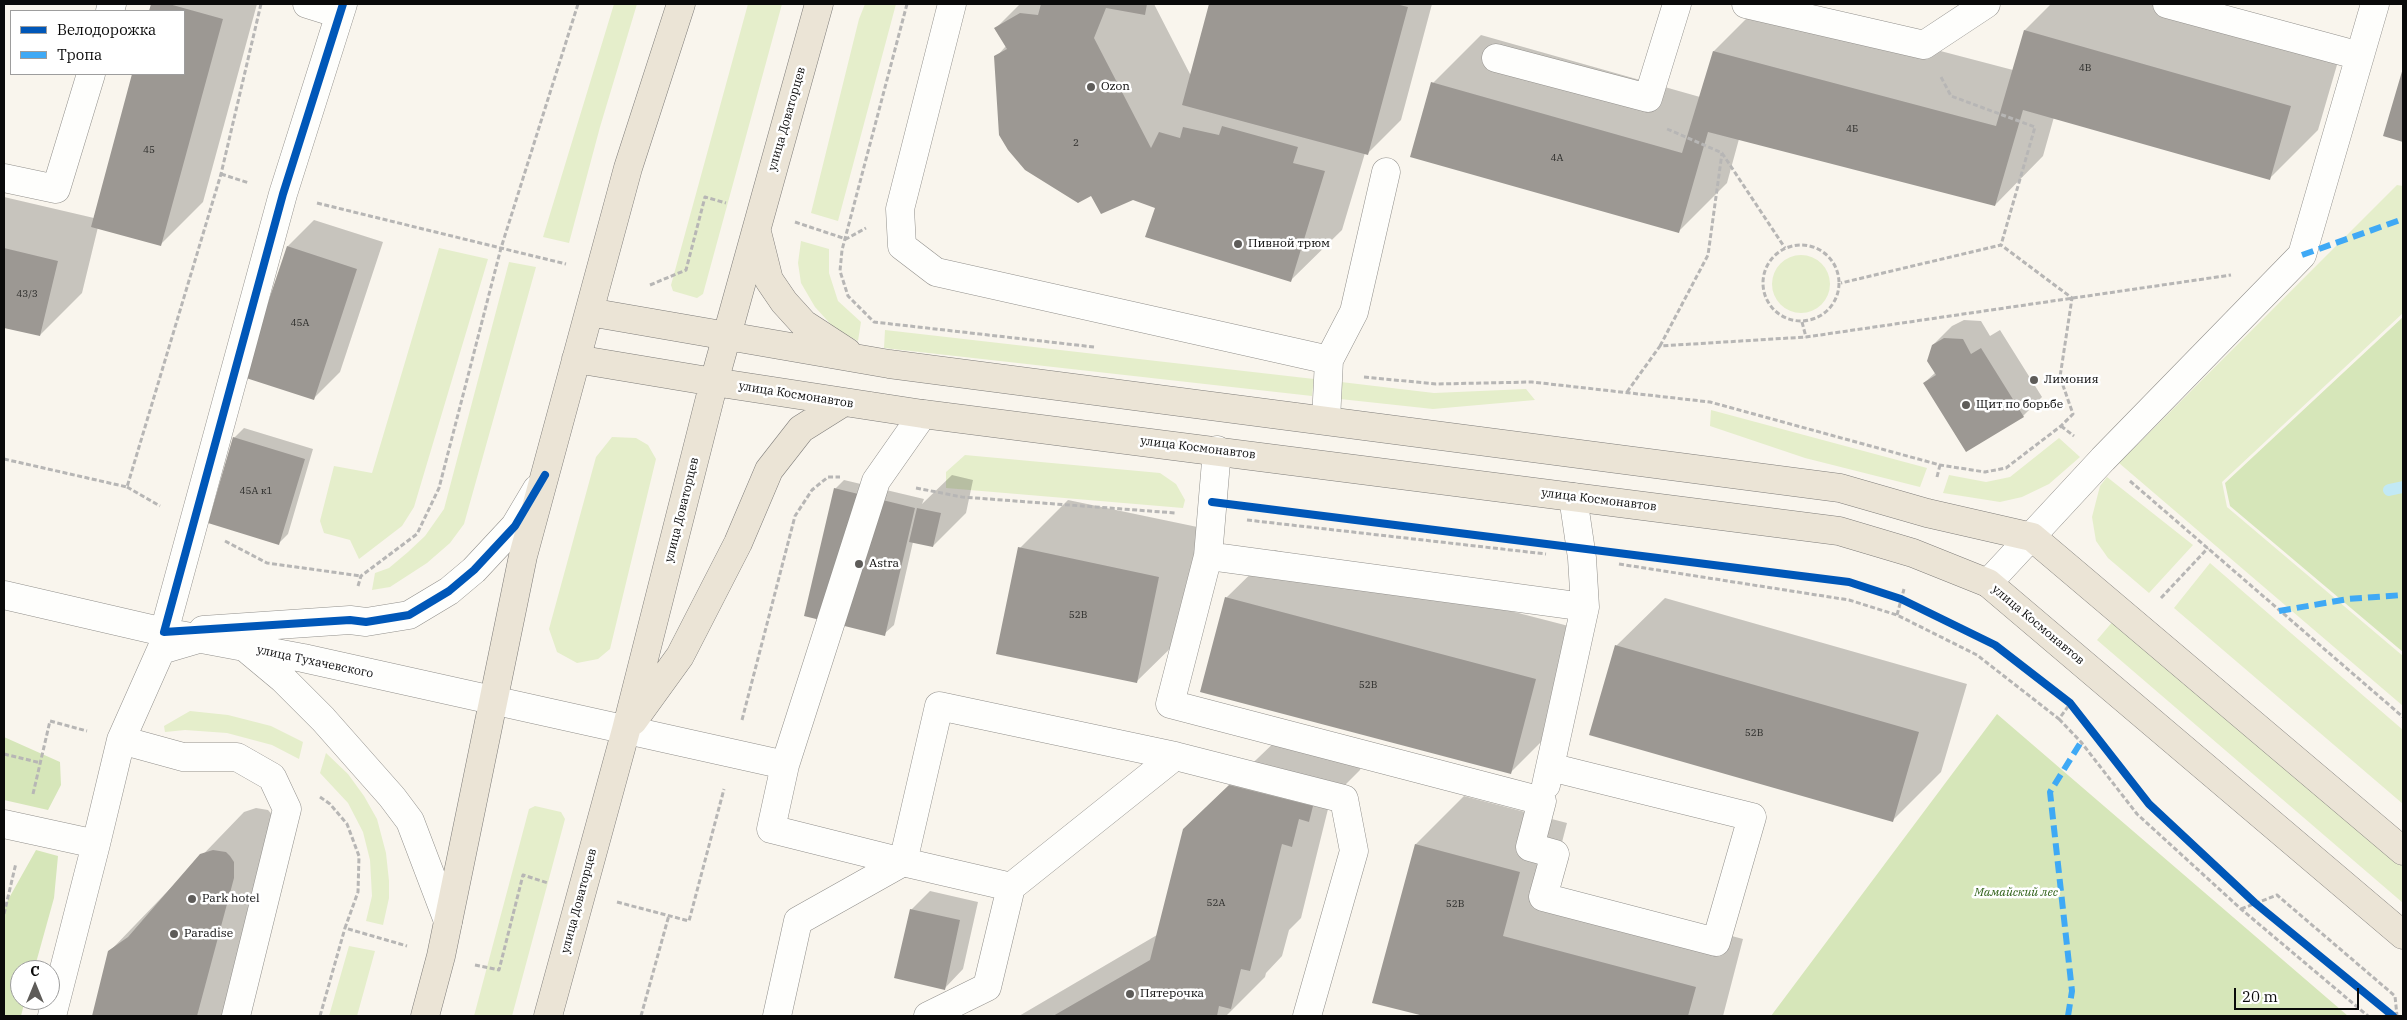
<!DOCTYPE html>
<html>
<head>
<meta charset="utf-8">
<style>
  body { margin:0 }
  #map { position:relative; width:2407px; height:1020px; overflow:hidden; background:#f9f5ed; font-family:"IBM Plex Serif",serif }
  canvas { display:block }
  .frame { position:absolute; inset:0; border:5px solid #0a0a0a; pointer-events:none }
  .legend { position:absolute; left:10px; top:10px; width:175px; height:65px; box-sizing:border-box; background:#fff; border:1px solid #9d9d9d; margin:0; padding:6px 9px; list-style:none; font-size:15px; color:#0a0a0a }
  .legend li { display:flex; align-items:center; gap:10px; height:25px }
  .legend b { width:25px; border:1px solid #9d9d9d }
  .north { position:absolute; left:10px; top:960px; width:50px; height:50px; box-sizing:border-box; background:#fff; border:1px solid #9d9d9d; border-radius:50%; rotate:0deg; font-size:14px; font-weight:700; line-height:20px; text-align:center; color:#0a0a0a }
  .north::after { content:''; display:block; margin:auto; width:18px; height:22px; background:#5e5c59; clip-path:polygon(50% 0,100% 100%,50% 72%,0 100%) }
  .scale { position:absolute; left:2234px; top:988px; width:125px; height:22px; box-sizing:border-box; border:2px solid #0a0a0a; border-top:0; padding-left:6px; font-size:15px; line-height:18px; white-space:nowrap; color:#0a0a0a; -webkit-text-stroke:4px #fff; paint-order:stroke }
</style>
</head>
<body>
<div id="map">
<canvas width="2407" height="1020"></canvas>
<div class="frame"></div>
<ul class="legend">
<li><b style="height:6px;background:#0057b8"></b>Велодорожка</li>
<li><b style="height:6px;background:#3fa9f5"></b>Тропа</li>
</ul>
<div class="north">С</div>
<div class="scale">20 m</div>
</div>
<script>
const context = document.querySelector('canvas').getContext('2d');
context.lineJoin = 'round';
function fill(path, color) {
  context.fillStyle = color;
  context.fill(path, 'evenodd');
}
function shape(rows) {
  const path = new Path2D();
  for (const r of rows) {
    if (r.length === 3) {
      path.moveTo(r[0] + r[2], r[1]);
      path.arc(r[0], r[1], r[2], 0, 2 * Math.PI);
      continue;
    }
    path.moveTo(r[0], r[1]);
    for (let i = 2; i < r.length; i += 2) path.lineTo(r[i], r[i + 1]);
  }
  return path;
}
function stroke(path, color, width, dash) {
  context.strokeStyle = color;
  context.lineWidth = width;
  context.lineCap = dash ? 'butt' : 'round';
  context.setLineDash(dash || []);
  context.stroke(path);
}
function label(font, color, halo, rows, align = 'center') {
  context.font = font + ' "IBM Plex Serif",serif';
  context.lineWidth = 5;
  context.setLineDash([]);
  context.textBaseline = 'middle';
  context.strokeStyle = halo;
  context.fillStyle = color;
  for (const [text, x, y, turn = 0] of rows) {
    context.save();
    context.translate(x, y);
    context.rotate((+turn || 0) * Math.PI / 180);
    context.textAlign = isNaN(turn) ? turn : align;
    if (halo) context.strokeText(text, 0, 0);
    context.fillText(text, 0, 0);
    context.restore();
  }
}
fill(shape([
  [614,4,637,4,600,127,569,243,543,237],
  [748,4,782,4,703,294,697,298,673,291,671,285],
  [865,4,896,4,838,221,811,213,859,19],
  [2397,185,2403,186,2403,313,2222,482,2227,507,2403,656,2403,706,2119,463],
  [801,241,829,249,829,273,838,301,861,322,858,341,836,330,815,307,801,283,798,263],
  [439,248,488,259,414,507,402,526,359,559,350,540,324,533,320,521,334,466,372,473],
  [1801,284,29],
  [509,262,536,267,464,524,450,543,427,563,390,587,372,590,375,573,389,568,408,552,425,536,444,509],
  [885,330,1314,379,1312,396,884,348],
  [1341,382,1434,393,1526,389,1535,400,1433,409,1340,399],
  [1711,410,1927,468,1920,487,1805,458,1710,426],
  [612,437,636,438,648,445,656,459,610,649,598,659,577,663,557,652,549,629,596,457],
  [2059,438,2080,457,2049,484,2022,497,2000,502,1943,493,1949,475,1986,482,2010,477],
  [965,455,1160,473,1176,484,1185,500,1183,508,946,488,946,472],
  [2107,477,2193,545,2149,593,2108,558,2096,541,2092,517,2100,486],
  [2210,563,2403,730,2403,804,2174,608],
  [2114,620,2403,867,2403,903,2097,640],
  [190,711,228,715,271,726,303,742,299,759,272,745,227,733,185,730,165,732,164,726],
  [326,753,348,774,364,796,377,819,386,853,389,881,389,898,383,925,366,921,372,896,370,860,363,832,348,803,320,773],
  [535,806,561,812,565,819,512,1016,474,1016,529,809],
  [349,946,375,951,357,1016,329,1016]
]), '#e5eecb');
fill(shape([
  [2403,317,2403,652,2230,506,2225,483],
  [1997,714,2348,1016,1771,1016],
  [4,737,60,762,61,785,48,810,4,800],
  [36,850,58,856,54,898,34,970,20,970,20,1000,25,1000,21,1016,4,1016,4,907]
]), '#d6e6b9');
fill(shape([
  [152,4,257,4,203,202,161,244,98,227,82,293,40,335,4,327,4,197,94,218,133,74,184,74,184,11,150,11],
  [1020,4,1154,4,1191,76,1210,4,1432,4,1401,120,1368,153,1365,153,1342,230,1291,280,1156,207,1133,198,1091,194,1000,135,996,57,1006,46,995,29],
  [1761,4,2013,70,2025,30,2051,4,2149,4,2339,58,2318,130,2270,178,2054,117,2043,156,1995,205,1739,139,1727,183,1678,232,1433,83,1481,35,1700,97,1714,51],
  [2403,71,2403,140,2385,135],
  [314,220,383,242,340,372,313,399,288,246],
  [1964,320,1981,321,1990,336,2000,330,2042,397,2023,416,1966,451,1924,383,1936,372,1933,345,1952,326],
  [244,428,313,449,288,534,279,543,234,438],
  [952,475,973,480,966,513,933,546,913,542,894,625,884,634,835,489,844,480,924,499,922,504],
  [1068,500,1207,529,1185,634,1136,682,1020,548],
  [1275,550,1584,630,1559,724,1511,772,1226,598],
  [1665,598,1967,684,1941,772,1893,820,1616,646],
  [1282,735,1363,755,1360,770,1346,784,1343,794,1328,809,1301,918,1289,930,1282,956,1266,973,1265,977,1226,1016,1019,1016,1157,935,1184,829],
  [1464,796,1567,823,1550,888,1743,939,1723,1016,1428,1016,1374,1002,1416,844],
  [256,808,268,810,276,819,228,1016,93,1016,109,952,244,812],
  [930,891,978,902,963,969,945,988,911,910]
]), '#0003');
stroke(shape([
  [2389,490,2403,487]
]), '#c2e9f5', 12);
fill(shape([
  [151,4,169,4,223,19,161,246,91,227,132,74,184,74,184,11,149,11],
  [1041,4,1147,4,1145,15,1106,8,1094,38,1151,148,1159,132,1180,138,1183,127,1219,135,1222,126,1298,147,1293,163,1325,171,1291,282,1145,237,1155,208,1133,200,1101,214,1091,196,1078,203,1025,170,1008,150,999,135,994,56,1007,49,994,28,1020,13,1038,15],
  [1209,4,1396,4,1408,7,1368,155,1182,105],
  [2024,30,2291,106,2270,180,2023,110,1995,206,1708,132,1679,233,1410,157,1431,82,1682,153,1713,51,1996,126],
  [2403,68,2403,142,2383,136],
  [287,246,357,269,314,400,243,377],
  [4,248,58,261,40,336,4,328],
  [1944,338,1963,339,1971,354,1981,348,2024,417,1966,452,1923,383,1936,375,1927,361,1932,345],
  [233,437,305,459,279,545,208,523],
  [834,488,915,508,885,636,804,616],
  [917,508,941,513,933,547,909,542],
  [1018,547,1159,577,1137,683,996,654],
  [1225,597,1536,679,1511,774,1200,692],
  [1615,645,1919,732,1893,822,1589,735],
  [1229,785,1313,806,1309,822,1299,819,1292,847,1282,844,1250,971,1241,969,1231,1009,1219,1006,1217,1016,1053,1016,1150,960,1183,829],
  [1415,844,1520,872,1503,936,1696,987,1688,1016,1424,1016,1372,1003],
  [213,850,226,852,230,856,234,862,234,878,197,1016,92,1016,108,951,128,937,200,854],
  [910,909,960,920,945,990,894,978]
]), '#9c9893');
const minor = shape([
  [307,4,339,14],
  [952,4,900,209,902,246,936,272,1329,360],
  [1746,4,1924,45,1986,4],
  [2167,4,2360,56],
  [110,11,112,4],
  [1496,58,1648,98,1677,4],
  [4,178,56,189,91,74],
  [1326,420,1329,360,1354,312,1386,172],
  [1217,450,1208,556,1585,607],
  [1208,556,1170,704,1542,801,1530,847,1555,854,1543,897,1716,942,1752,817,1550,767],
  [1988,583,2103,459,2302,255,2375,4],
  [4,595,164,632,303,658,785,765,876,481,923,414],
  [203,630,350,620,366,622,409,615,449,591,474,570,515,526,537,489],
  [164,632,283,194,343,4],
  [247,649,283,679,323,719,392,797,410,821,448,921],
  [121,740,183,757,237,757,272,777,287,809,236,1016],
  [785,765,771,829,903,862,939,706,1175,756],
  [1546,785,1585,607,1582,558,1573,497],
  [4,824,96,844],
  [1011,887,1175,756,1344,799,1354,851,1307,1016],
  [52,1016,96,844,121,740,161,650,195,640],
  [777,1016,798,921,903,862,1011,887,987,987,928,1016]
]);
const major = shape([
  [757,232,769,280,784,302,804,324,847,352],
  [589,312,889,364,1840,488,1927,513,2032,537,2403,851],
  [576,359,714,382,923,414,1839,531,1913,553,1988,583,2403,935],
  [633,721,680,656,738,543,769,470,801,429,844,402],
  [425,1016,441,956,523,556,628,168,681,4],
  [548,1016,626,730,714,382,819,4]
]);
stroke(minor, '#92908c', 29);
stroke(major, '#7f7d7a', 29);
stroke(shape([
  [907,4,842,250,840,271,848,296,874,322,1094,347],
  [1941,77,1951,96,2035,127,2001,245],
  [1667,129,1722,153,1785,248],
  [221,174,249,183],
  [317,203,566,264],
  [795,222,846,239,866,228],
  [1801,283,38],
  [650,285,686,270,705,197,726,203],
  [1802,322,1806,337],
  [1660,346,1708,255,1722,153],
  [1364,377,1436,384,1532,382,1710,402,1940,465,1985,472,2006,468,2061,426,2073,414,2060,377,2072,298,2001,245,1841,283],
  [1627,392,1660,346,1806,337,2231,275],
  [2061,426,2074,436],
  [4,459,127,487,221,174,261,4],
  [1937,477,1940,465],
  [2130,481,2403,717],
  [127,487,160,506],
  [916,488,962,497,1176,513],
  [1247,520,1546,554],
  [225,541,267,563,361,576],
  [1619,564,1849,600,1897,615,1977,655,2059,719,2072,701],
  [358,586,361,576,417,534,439,488,501,248,578,4],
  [2161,598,2208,548],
  [1897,615,1904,589],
  [2059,719,2081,742,2137,814,2241,909,2368,1016],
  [742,720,795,516,812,490,828,477,840,477],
  [4,754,41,763],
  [33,794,50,721,87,731],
  [320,797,330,804,347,824,359,856,358,892,345,928,407,946],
  [617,902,689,921,724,789],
  [2241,909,2277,895,2395,996,2397,1016],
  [4,914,16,863],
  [475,965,499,970,523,875,548,883],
  [320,1016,345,928],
  [641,1016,669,915]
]), '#b7b6b5', 3, [5, 2.5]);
stroke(minor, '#fefefc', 28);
stroke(major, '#ebe4d6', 28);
stroke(shape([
  [2302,255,2403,219],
  [2279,611,2348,599,2403,595],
  [2068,1016,2072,991,2050,792,2081,742]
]), '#3fa9f5', 6, [12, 6]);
stroke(shape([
  [343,4,283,194,164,632,350,620,366,622,409,615,449,591,474,570,515,526,545,475],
  [1212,502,1849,582,1901,599,1995,645,2070,703,2149,804,2255,903,2393,1016]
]), '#0057b8', 8);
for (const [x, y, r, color] of [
  [1091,87,5,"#5e5c59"],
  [1238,244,5,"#5e5c59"],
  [2034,380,5,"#5e5c59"],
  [1966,405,5,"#5e5c59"],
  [859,564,5,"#5e5c59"],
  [192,899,5,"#5e5c59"],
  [174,934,5,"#5e5c59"],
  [1130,994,5,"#5e5c59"]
]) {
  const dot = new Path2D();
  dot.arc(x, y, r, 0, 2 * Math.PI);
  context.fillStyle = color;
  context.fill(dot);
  stroke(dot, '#fff', 2);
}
label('10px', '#2e2e2c', null, [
  ["4В",2085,68],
  ["4Б",1852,129],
  ["2",1076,143],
  ["45",149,150],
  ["4А",1557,158],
  ["43/3",27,294],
  ["45А",300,323],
  ["45А к1",256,491],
  ["52В",1078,615],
  ["52В",1368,685],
  ["52В",1754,733],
  ["52А",1216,903],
  ["52В",1455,904]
]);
label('12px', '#0a0a0a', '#fff', [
  ["Ozon",1101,87],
  ["Пивной трюм",1248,244],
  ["Лимония",2044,380],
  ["Щит по борьбе",1976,405],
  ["Astra",869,564],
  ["Park hotel",202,899],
  ["Paradise",184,934],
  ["Пятерочка",1140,994]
], 'left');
label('12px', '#0a0a0a', '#fff', [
  ["улица Доваторцев",787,119,-74],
  ["улица Космонавтов",796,395,9],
  ["улица Космонавтов",1198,448,7],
  ["улица Космонавтов",1599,500,7],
  ["улица Доваторцев",682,510,-76],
  ["улица Космонавтов",2038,625,40],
  ["улица Тухачевского",315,662,12],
  ["улица Доваторцев",579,901,-75]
]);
label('italic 12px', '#31621a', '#fff', [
  ["Мамайский лес",2016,893]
]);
</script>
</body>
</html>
